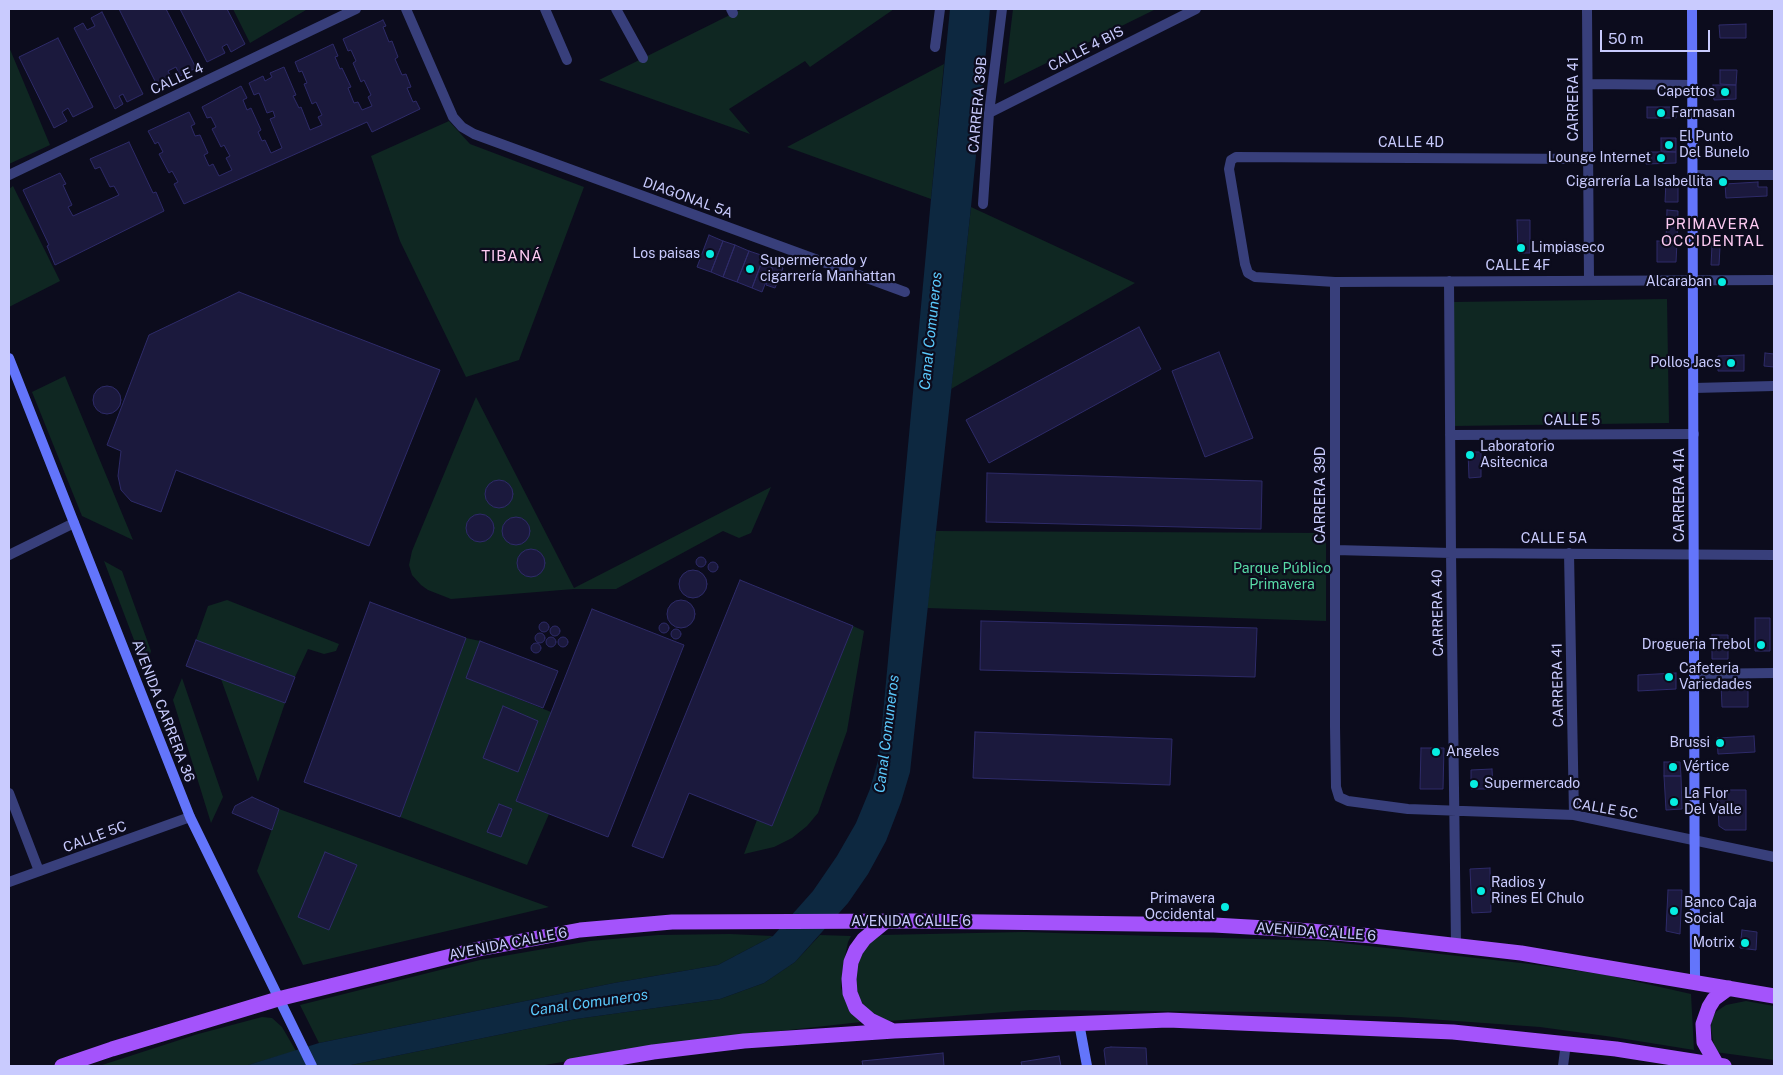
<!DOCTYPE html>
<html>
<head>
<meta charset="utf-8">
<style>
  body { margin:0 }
  #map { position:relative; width:1783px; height:1075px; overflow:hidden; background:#0c0c1d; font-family:"Public Sans",sans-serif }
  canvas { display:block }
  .frame { position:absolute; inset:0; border:10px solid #c9cbfe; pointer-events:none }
  .scale { position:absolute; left:1600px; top:30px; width:110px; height:22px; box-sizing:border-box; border:2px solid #c9cbfe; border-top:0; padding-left:6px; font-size:15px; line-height:18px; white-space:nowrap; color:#c9cbfe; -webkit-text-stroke:4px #0c0c1d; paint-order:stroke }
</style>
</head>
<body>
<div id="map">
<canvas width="1783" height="1075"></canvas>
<div class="frame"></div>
<div class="scale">50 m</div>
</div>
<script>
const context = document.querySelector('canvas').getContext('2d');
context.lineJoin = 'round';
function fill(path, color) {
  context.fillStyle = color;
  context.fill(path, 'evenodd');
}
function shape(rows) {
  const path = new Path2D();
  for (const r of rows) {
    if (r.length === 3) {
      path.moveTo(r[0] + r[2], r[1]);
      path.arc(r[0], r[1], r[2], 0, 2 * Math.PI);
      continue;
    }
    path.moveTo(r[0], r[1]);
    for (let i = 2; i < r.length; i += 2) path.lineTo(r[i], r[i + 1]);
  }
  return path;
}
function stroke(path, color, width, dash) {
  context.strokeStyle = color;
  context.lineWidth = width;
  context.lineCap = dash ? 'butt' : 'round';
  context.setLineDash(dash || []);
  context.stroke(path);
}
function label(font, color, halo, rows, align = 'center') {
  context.font = font + ' "Public Sans",sans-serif';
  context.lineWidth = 4.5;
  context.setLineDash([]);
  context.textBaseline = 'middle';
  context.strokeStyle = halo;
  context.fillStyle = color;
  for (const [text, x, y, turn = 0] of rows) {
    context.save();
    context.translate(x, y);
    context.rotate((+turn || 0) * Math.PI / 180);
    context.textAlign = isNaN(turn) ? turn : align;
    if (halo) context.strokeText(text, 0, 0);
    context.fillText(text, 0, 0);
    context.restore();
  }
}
fill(shape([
  [233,9,305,9,306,10,250,43],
  [742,9,894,9,810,67,805,61,729,109,750,134,599,80],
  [1013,9,1156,9,1004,84],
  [9,47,50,145,9,164],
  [944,64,931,199,787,147],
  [449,121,470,144,584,187,519,360,466,377,400,241,371,156],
  [13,186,60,281,9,307,9,189],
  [971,207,1135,283,951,389],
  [1667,299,1669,423,1454,426,1454,302],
  [65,376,133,540,82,516,32,392],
  [476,397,574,588,771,487,751,533,739,538,723,531,616,589,574,589,451,599,428,590,421,585,412,575,409,565,412,551],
  [936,531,1326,533,1326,621,927,608],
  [104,561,122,571,151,651,145,669],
  [227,600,339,644,336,651,324,654,308,649,295,677,196,640,208,606],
  [853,626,864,631,847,731,818,813,807,826,792,838,774,847,744,854,757,820,772,826],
  [466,638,480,641,467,678,551,712,516,800,549,814,527,865,400,817],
  [182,678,223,797,211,823,173,700],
  [221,679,285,703,258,782],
  [279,809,549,907,303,965,257,871],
  [1023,932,1324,941,1530,964,1607,975,1691,994,1694,1050,1613,1037,1540,1027,1400,1017,1267,1012,1031,1010,889,1021,872,1015,859,999,856,987,856,971,860,957,867,945,881,935],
  [730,934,773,936,718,965,614,983,319,1043,300,1005,480,960,590,941,658,935],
  [820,935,851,936,848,942,843,966,841,988,850,1008,861,1022,735,1036,627,1051,539,1066,346,1066,576,1019,720,999,764,983,795,962],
  [1746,1001,1774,1006,1774,1060,1715,1052,1711,1028,1712,1017,1717,1011,1726,1005],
  [262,1017,272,1018,282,1027,296,1051,245,1066,99,1066,198,1034]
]), '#0f2722');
fill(shape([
  [950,9,990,9,971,207,910,772,901,802,886,841,868,874,848,903,795,962,764,983,720,999,576,1019,346,1066,245,1066,319,1043,614,983,718,965,773,936,813,891,837,856,856,823,870,789,879,757,931,199]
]), '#0d2840');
const building = shape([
  [119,9,166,9,196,68,180,76,176,67,168,71,172,79,158,87,119,9],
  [180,9,227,9,245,44,231,52,227,44,222,47,225,53,207,62,180,9],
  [102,12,143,94,127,102,123,94,119,96,123,104,115,109,74,28,83,23,87,30,95,26,91,18,102,12],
  [383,20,386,26,383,27,389,42,392,41,398,57,395,59,402,75,406,74,411,87,407,88,413,102,416,101,420,109,372,132,367,122,184,204,174,184,178,182,172,171,169,173,159,154,163,152,158,142,155,144,148,131,189,112,195,124,191,126,195,136,200,135,208,153,204,155,209,166,213,164,219,176,232,170,226,158,230,156,224,145,221,147,212,129,216,127,211,117,207,118,202,107,241,86,247,98,243,100,247,110,251,108,261,130,258,132,262,141,265,140,271,153,282,148,270,119,275,117,273,111,267,113,259,93,254,95,249,83,263,76,265,81,272,77,270,73,284,67,296,95,293,96,299,108,301,107,310,130,322,125,318,117,322,115,316,102,312,104,304,84,307,83,302,71,299,72,295,62,333,44,338,56,335,57,340,69,342,68,351,87,348,88,354,103,358,102,362,110,372,106,368,97,371,95,364,80,361,82,353,63,356,61,351,50,348,51,343,39,383,20],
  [1746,24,1746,38,1720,38,1719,25,1746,24],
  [58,38,93,107,73,117,68,108,62,112,67,121,54,128,19,57,58,38],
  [1720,70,1737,70,1736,85,1720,84,1720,70],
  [1713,85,1736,85,1736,99,1714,100,1713,85],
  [1647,107,1675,107,1676,118,1647,118,1647,107],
  [1661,138,1676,138,1676,152,1661,151,1661,138],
  [129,142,153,193,156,192,164,211,55,265,47,246,49,245,23,190,60,173,66,184,63,185,72,205,68,207,73,216,119,195,114,186,110,187,100,167,95,169,90,159,129,142],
  [1646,152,1676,152,1676,163,1646,164,1646,152],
  [1666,181,1678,181,1678,202,1665,202,1666,181],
  [1758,182,1758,187,1767,187,1767,196,1726,198,1725,184,1758,182],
  [1667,210,1678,211,1677,242,1666,242,1667,210],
  [1517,220,1530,220,1530,253,1518,253,1517,220],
  [709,235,723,241,711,272,697,267,709,235],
  [723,241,735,245,723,277,711,272,723,241],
  [1657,241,1677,242,1676,262,1657,262,1657,241],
  [735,245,749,251,737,282,723,277,735,245],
  [1712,246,1720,247,1719,265,1711,265,1712,246],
  [749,251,764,256,752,288,737,282,749,251],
  [764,256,774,261,762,292,752,288,764,256],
  [774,264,783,268,775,288,766,285,774,264],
  [239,292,440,370,369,546,176,470,161,512,131,501,121,490,118,476,121,451,107,445,149,335,239,292],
  [1139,327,1161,369,989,463,966,420,1139,327],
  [1219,352,1253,438,1205,457,1172,371,1219,352],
  [1765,353,1774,354,1774,367,1764,366,1765,353],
  [1744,355,1744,371,1718,371,1718,356,1744,355],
  [107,400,14],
  [1468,452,1481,452,1481,477,1469,478,1468,452],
  [987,473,1262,481,1261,529,986,522,987,473],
  [499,494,14],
  [480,528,14],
  [516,531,14],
  [531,563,14],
  [701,562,5],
  [713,567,5],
  [693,584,14],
  [740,580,853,626,772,826,689,793,663,858,632,846,740,580],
  [681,614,14],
  [370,602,466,638,400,817,304,782,370,602],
  [592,609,684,645,608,837,516,801,592,609],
  [1755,618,1770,618,1770,651,1755,651,1755,618],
  [981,621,1257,628,1255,677,980,670,981,621],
  [544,627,5],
  [664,628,5],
  [555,631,5],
  [676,634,5],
  [540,638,5],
  [1712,635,1728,635,1728,659,1712,659,1712,635],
  [551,642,5],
  [563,642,5],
  [196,640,295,677,285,703,186,666,196,640],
  [480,641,558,671,543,708,466,678,480,641],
  [536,648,5],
  [1676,673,1676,689,1638,691,1638,675,1676,673],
  [1748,683,1748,707,1722,707,1721,684,1748,683],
  [503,706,538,721,518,772,483,758,503,706],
  [975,732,1172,739,1170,785,973,778,975,732],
  [1754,736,1755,752,1718,754,1717,738,1754,736],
  [1421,748,1444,748,1443,789,1420,789,1421,748],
  [1664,762,1680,762,1681,776,1664,776,1664,762],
  [1492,769,1493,789,1471,789,1471,770,1492,769],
  [1664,776,1681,776,1682,809,1666,810,1664,776],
  [1717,790,1746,790,1746,830,1725,830,1719,826,1717,790],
  [252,797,279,809,272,830,232,813,235,806,252,797],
  [499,804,512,809,501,837,487,832,499,804],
  [325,852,357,865,329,930,298,917,325,852],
  [1490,868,1491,912,1472,913,1470,869,1490,868],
  [1668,890,1682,890,1680,934,1666,931,1668,890],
  [1742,930,1757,932,1756,950,1740,948,1742,930],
  [1111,1047,1146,1048,1147,1066,1106,1066,1104,1050,1105,1048,1111,1047],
  [943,1053,944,1066,863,1066,862,1061,943,1053],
  [1059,1056,1061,1066,1022,1066,1021,1062,1059,1056]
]);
fill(building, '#1b193d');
stroke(building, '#2e2b69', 1);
stroke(shape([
  [406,9,453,117,462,127,474,134,905,292],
  [545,9,567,60],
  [616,9,643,58],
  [731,9,733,13],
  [1587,9,1589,280],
  [935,47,940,9],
  [1588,84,1693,85],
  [989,113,1196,9],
  [1587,159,1236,157,1231,160,1229,169,1245,264,1248,273,1255,277,1335,282,1774,280],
  [9,175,356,9],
  [1693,175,1774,175],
  [983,204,989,113,1002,9],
  [1449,281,1451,553,1456,945],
  [1335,282,1335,727,1336,787,1339,797,1348,801,1408,809,1574,815,1774,857],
  [1694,388,1774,386],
  [1450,435,1694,434],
  [1335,550,1451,553,1774,555],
  [1569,553,1574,815],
  [9,555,74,523],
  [1694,674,1774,673],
  [9,793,39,871],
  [9,882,190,817],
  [1563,1066,1566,1043]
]), '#383f7b', 10);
stroke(shape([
  [1692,9,1695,982],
  [9,358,190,817,312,1066],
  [1079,1023,1087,1066]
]), '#6375fb', 10);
stroke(shape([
  [886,921,864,939,856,950,851,962,849,979,850,993,856,1008,870,1020,891,1030],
  [1717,1065,1704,1042,1703,1024,1709,1007,1714,999,1729,988],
  [62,1066,112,1049,278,999,479,949,580,930,672,922,913,921,1214,925,1284,929,1373,936,1521,953,1774,996],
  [571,1066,653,1052,744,1041,894,1031,1168,1020,1453,1032,1616,1049,1724,1066]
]), '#a453fb', 15);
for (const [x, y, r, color] of [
  [1725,92,5,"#06ede2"],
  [1661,113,5,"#06ede2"],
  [1669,145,5,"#06ede2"],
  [1661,158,5,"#06ede2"],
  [1723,182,5,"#06ede2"],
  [1521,248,5,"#06ede2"],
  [710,254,5,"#06ede2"],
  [750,269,5,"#06ede2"],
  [1722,282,5,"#06ede2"],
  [1731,363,5,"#06ede2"],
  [1470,455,5,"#06ede2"],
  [1761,645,5,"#06ede2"],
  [1669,677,5,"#06ede2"],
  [1720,743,5,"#06ede2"],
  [1436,752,5,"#06ede2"],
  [1673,767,5,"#06ede2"],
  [1474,784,5,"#06ede2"],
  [1674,802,5,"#06ede2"],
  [1481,891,5,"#06ede2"],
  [1225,907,5,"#06ede2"],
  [1674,911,5,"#06ede2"],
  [1745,943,5,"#06ede2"]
]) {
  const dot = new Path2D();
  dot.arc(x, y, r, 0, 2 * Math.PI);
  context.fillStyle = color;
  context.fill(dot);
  stroke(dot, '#0c0c1d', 2);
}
label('14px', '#c9cbfe', '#0c0c1d', [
  ["CALLE 4 BIS",1086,49,-27],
  ["CALLE 4",177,79,-25],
  ["CARRERA 41",1574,99,-90],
  ["CARRERA 39B",978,105,-85],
  ["CALLE 4D",1411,143],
  ["DIAGONAL 5A",688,198,20],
  ["CALLE 4F",1518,266],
  ["CALLE 5",1572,421],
  ["CARRERA 39D",1321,495,-90],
  ["CARRERA 41A",1680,495,-90],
  ["CALLE 5A",1554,539],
  ["CARRERA 40",1438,613,-91],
  ["CARRERA 41",1558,685,-91],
  ["AVENIDA CARRERA 36",163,711,69],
  ["CALLE 5C",1605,809,10],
  ["CALLE 5C",95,837,-20],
  ["AVENIDA CALLE 6",911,922],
  ["AVENIDA CALLE 6",1316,932,4],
  ["AVENIDA CALLE 6",508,944,-11]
]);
label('14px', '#c9cbfe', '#0c0c1d', [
  ["Capettos",1715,92,"right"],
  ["Farmasan",1671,113],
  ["El Punto",1679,137],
  ["Del Bunelo",1679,153],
  ["Lounge Internet",1651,158,"right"],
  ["Cigarrería La Isabellita",1713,182,"right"],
  ["Limpiaseco",1531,248],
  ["Los paisas",700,254,"right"],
  ["Supermercado y",760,261],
  ["cigarrería Manhattan",760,277],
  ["Alcaraban",1712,282,"right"],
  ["Pollos Jacs",1721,363,"right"],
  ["Laboratorio",1480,447],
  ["Asitecnica",1480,463],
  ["Drogueria Trebol",1751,645,"right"],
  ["Cafeteria",1679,669],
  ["Variedades",1679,685],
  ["Brussi",1710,743,"right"],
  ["Angeles",1446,752],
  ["Vértice",1683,767],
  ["Supermercado",1484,784],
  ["La Flor",1684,794],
  ["Del Valle",1684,810],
  ["Radios y",1491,883],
  ["Rines El Chulo",1491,899],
  ["Primavera",1215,899,"right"],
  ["Occidental",1215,915,"right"],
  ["Banco Caja",1684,903],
  ["Social",1684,919],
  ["Motrix",1735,943,"right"]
], 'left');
label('14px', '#58dba7', '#0c0c1d', [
  ["Parque Público",1282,569],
  ["Primavera",1282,585]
]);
context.letterSpacing = '1px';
label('15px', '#fecbf3', '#0c0c1d', [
  ["PRIMAVERA",1713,224],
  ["OCCIDENTAL",1713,241],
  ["TIBANÁ",512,256]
]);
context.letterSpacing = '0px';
label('italic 15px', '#5ac8fb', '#0c0c1d', [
  ["Canal Comuneros",931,331,-84],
  ["Canal Comuneros",887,734,-83],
  ["Canal Comuneros",589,1003,-8]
]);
</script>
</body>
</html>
